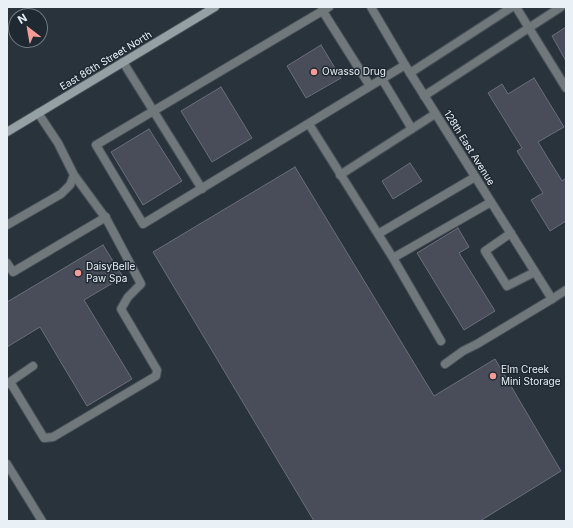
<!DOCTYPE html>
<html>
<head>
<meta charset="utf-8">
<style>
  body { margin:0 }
  #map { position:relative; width:573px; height:528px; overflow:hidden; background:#29333c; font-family:Inter,sans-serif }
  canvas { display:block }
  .frame { position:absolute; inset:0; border:8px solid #e9f0f6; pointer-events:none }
  .north { position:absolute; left:8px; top:8px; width:40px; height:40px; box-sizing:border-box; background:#1f2932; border:1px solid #707980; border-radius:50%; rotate:329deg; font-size:11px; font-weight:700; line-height:16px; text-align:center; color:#e9f0f6 }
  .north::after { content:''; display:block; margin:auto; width:14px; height:18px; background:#f59c96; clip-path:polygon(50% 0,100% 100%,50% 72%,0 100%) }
</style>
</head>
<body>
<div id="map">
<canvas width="573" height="528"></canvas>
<div class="frame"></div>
<div class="north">N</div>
</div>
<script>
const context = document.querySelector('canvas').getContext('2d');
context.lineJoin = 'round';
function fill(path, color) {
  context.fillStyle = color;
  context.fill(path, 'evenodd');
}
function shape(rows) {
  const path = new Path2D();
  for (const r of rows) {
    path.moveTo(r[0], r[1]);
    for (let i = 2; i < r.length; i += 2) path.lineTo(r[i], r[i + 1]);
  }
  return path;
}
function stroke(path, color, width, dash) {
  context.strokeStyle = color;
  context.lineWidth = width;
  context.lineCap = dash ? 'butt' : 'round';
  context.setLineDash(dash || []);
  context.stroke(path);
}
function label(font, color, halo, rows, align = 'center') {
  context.font = font + ' Inter,sans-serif';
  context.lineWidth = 3;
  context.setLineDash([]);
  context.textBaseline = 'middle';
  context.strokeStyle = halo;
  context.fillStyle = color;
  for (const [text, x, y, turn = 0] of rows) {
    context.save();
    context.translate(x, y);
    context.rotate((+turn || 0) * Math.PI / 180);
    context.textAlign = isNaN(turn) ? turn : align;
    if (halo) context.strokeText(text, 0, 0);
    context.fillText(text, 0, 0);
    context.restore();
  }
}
const building = shape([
  [566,27,566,61,552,36,566,27],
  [321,45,341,78,306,98,287,66,321,45],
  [534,78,564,127,538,142,562,181,566,178,566,221,550,231,531,200,543,193,517,151,522,148,488,93,502,84,508,94,534,78],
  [221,87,252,138,212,162,181,111,221,87],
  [149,129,182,181,143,205,111,152,149,129],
  [410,163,422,181,393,199,382,181,410,163],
  [295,167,434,396,495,359,561,471,480,521,314,521,153,252,295,167],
  [458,228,469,247,459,253,495,311,464,330,417,253,458,228],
  [103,245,123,277,84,300,132,379,87,406,40,327,7,347,7,302,103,245]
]);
fill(building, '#494d59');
stroke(building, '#6b6e7c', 1);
const service = shape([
  [329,7,96,145,143,224,405,65],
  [516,7,566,88],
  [322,10,370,86],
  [123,62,202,189],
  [410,73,512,7],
  [382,79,412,129],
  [424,96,561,7],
  [309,124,393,258,491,202],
  [340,175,435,114],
  [7,225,61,194,70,185,74,175,58,143,38,113],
  [511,233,485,251,507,286,535,272],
  [378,234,475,177],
  [393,258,441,341],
  [7,263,13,272,106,217],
  [445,364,463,351,477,344,552,299],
  [10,382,44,438,53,437,156,376,157,370,121,309,128,297,141,284,107,220,74,175],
  [7,384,33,366]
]);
const minor = shape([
  [371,7,405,65,552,299,566,290],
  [7,464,42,521]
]);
const secondary = shape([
  [7,132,215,7]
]);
stroke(service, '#48515a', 10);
stroke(minor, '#48515a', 10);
stroke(secondary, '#48515a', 10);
stroke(service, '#71787b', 8);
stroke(minor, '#71787b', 8);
stroke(secondary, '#94a0a4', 8);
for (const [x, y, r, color] of [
  [314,72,4,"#f59c96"],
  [78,273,4,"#f59c96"],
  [493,376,4,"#f59c96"]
]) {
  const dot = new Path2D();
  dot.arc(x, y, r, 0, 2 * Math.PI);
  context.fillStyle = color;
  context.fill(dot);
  stroke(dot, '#1f2932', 1.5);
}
label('10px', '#e9f0f6', '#1f2932', [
  ["East 86th Street North",106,61,-31],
  ["128th East Avenue",469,148,58]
]);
label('10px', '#e9f0f6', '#1f2932', [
  ["Owasso Drug",322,72],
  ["DaisyBelle",86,267],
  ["Paw Spa",86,279],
  ["Elm Creek",501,370],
  ["Mini Storage",501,382]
], 'left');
</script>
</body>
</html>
